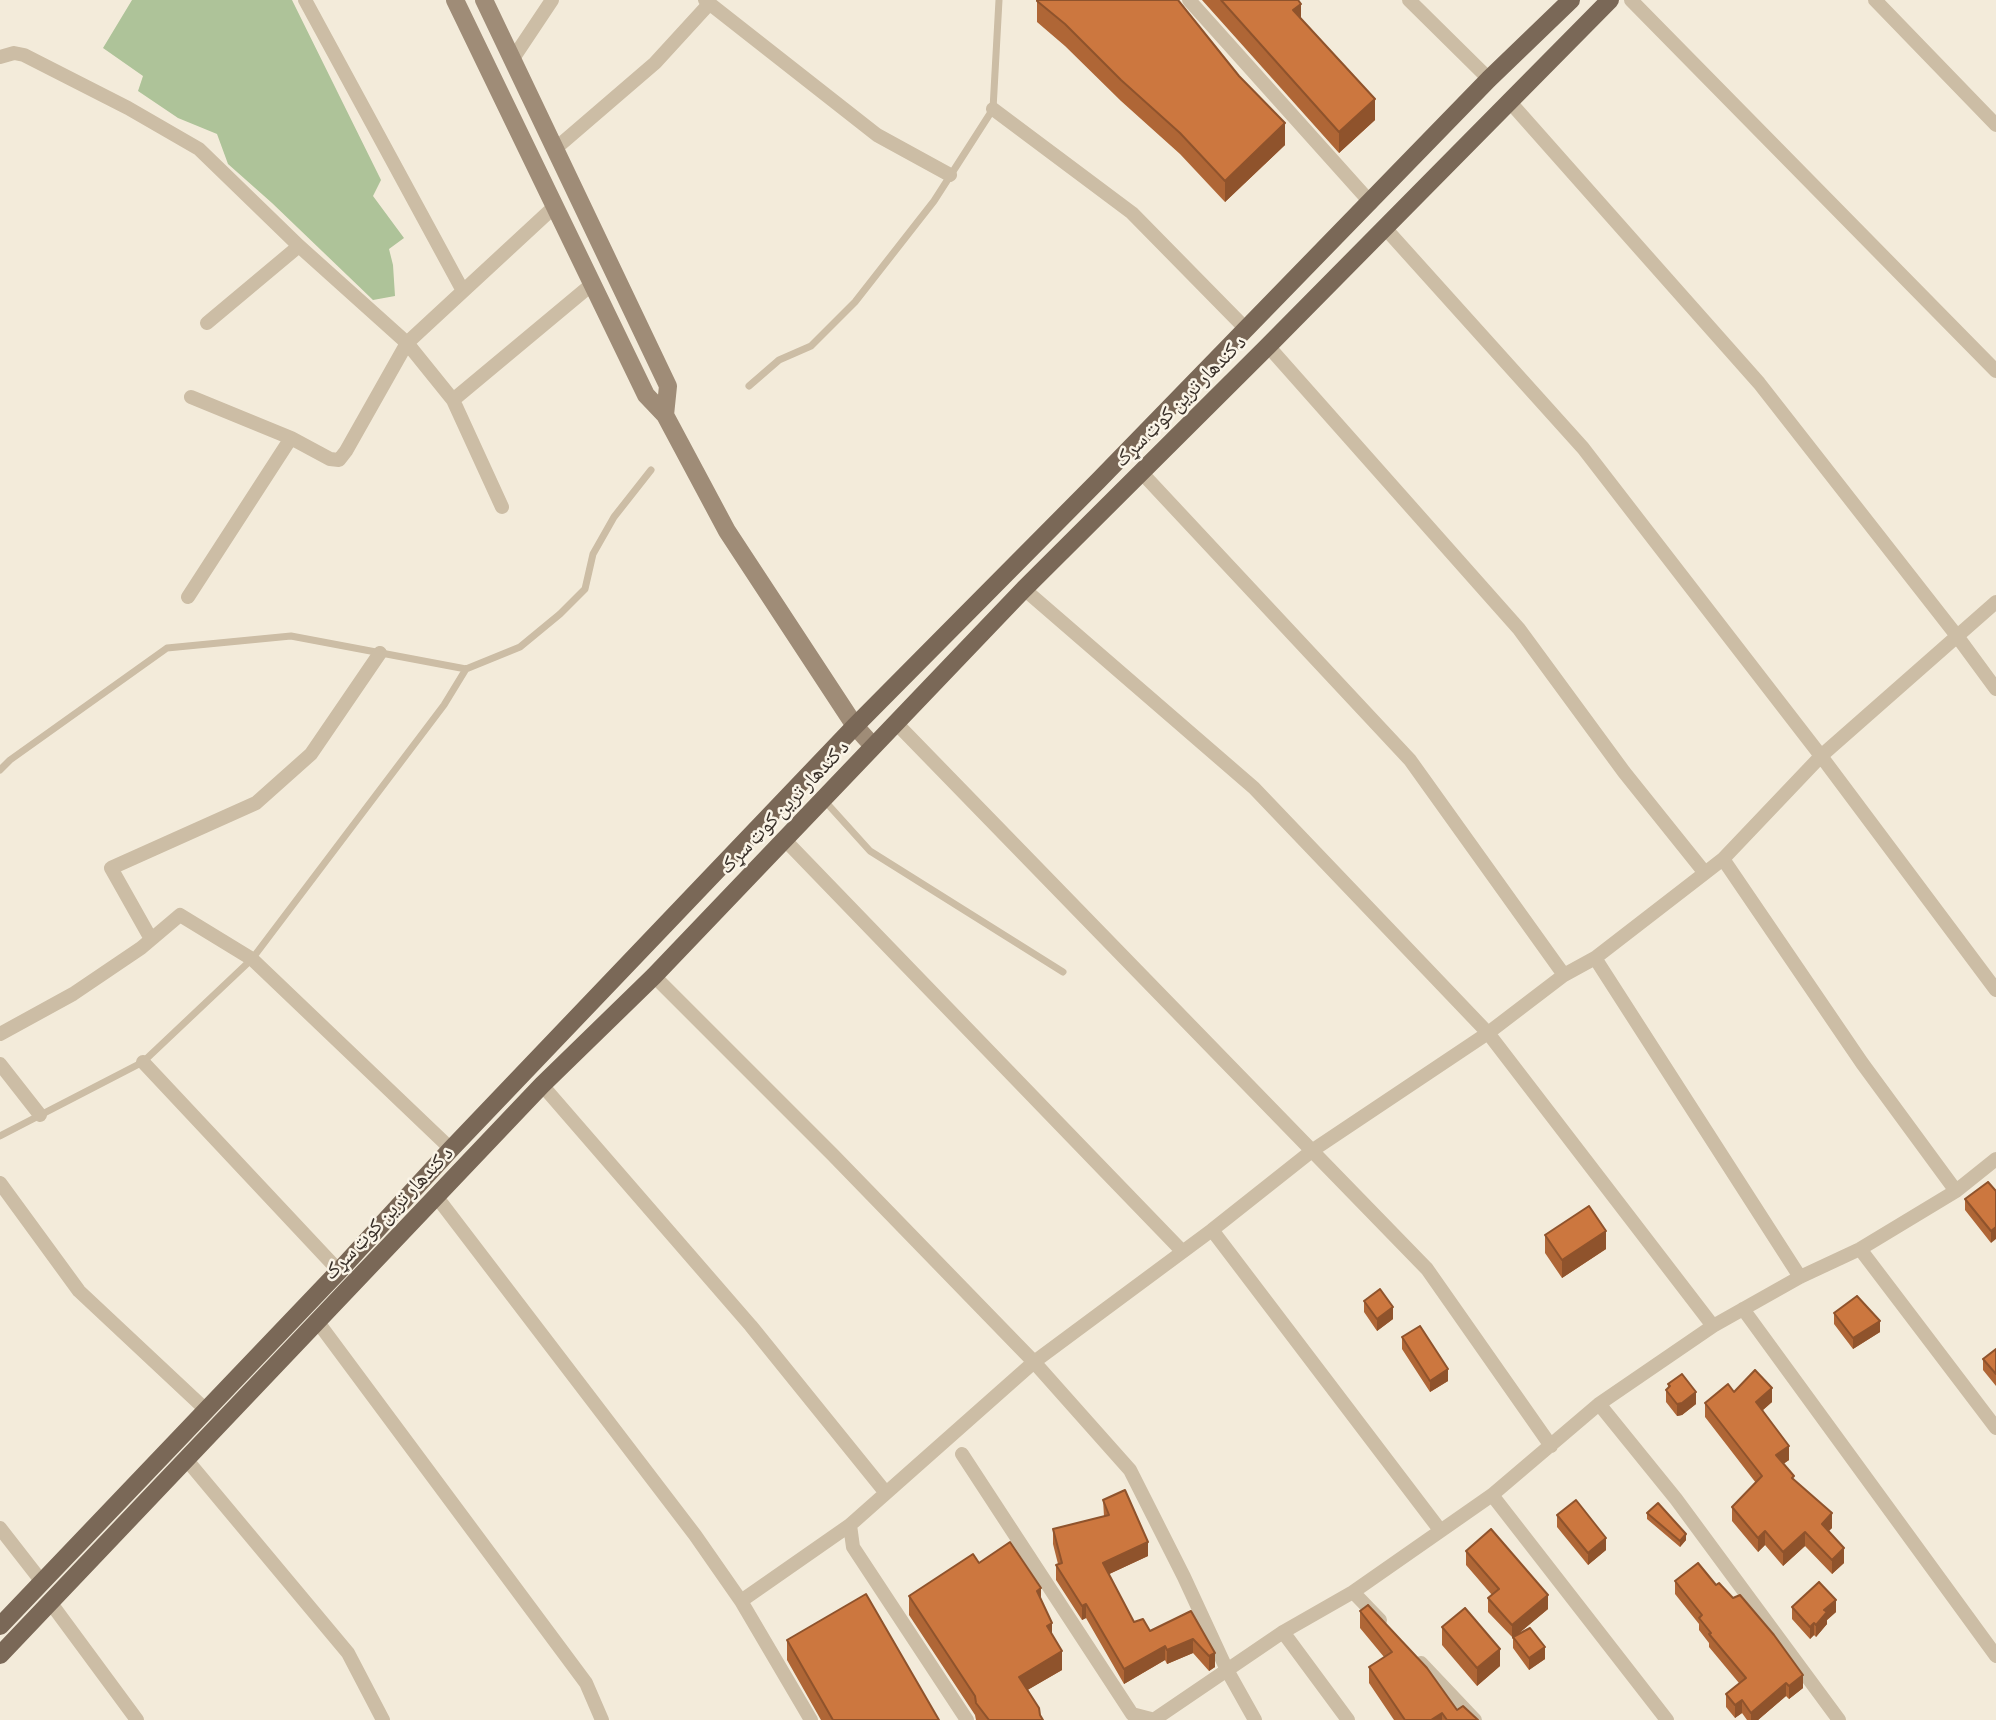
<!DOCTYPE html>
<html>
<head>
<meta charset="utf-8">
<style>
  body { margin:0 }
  canvas { display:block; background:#f3ebda }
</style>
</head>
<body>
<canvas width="1996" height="1720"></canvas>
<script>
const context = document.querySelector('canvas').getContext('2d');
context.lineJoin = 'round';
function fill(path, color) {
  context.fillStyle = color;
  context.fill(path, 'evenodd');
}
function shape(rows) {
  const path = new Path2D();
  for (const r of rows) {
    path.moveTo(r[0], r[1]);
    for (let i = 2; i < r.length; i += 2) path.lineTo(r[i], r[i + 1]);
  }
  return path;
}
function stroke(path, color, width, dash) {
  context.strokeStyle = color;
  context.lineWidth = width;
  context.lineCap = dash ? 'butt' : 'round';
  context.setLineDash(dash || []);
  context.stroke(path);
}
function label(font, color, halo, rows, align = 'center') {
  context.font = font + ' "Asap Condensed","Noto Naskh Arabic",sans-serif';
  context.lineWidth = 5;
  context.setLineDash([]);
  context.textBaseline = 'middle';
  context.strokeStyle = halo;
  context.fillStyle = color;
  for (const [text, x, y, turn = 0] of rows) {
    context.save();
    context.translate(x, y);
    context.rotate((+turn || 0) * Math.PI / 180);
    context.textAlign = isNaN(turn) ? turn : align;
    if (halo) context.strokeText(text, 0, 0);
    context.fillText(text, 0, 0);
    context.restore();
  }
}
fill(shape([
  [132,0,292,0,381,180,373,196,404,238,389,249,393,265,395,296,373,300,272,203,228,164,217,134,178,118,138,91,143,76,103,48]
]), '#aec399');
stroke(shape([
  [749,386,779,360,811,346,855,302,934,201,993,109,999,0],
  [0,770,10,760,167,648,291,636,466,669,520,647,560,614,585,589,593,554,614,517,651,470],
  [823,799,870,851,1063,972],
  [0,1136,143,1062,252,959,444,705,466,669]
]), '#ccbda5', 7);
stroke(shape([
  [305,0,463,291],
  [705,0,877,135,950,175],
  [1189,0,1371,203],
  [1409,0,1489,79],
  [1631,0,1996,371],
  [1875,0,1996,125],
  [0,57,14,53,24,55,128,108,199,149,299,246,407,343,453,400,502,507],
  [512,60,552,0],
  [1509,101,1759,383,1957,636,1996,689],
  [993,109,1132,213,1246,329],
  [555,149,655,63,709,4],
  [1385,228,1583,448,1821,756,1996,990],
  [207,323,299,246],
  [1268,346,1519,629,1624,772,1705,873],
  [191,397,291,438,330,459,339,460,346,451,407,343,554,207],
  [453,400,591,285],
  [1141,472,1410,760,1564,975],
  [1024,589,1254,788,1488,1033,1713,1326],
  [188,597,291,438],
  [896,723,1427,1269,1551,1446],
  [784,839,1182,1251],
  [1723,859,1862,1063,1956,1191],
  [151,939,111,868,256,803,311,754,380,653],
  [1595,958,1800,1277],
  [654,976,833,1155,1034,1362,1130,1470,1184,1577,1227,1670,1255,1720],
  [0,1034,73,994,141,948,180,915,252,959,451,1149],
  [143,1062,339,1271],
  [0,1064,40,1115],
  [542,1085,751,1326,886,1493],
  [0,1183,79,1291,205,1409],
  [436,1196,695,1535,741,1601,850,1525,1034,1362,1212,1230,1313,1150,1488,1033,1564,975,1595,958,1705,873,1723,859,1821,756,1996,602],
  [1212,1230,1440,1530],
  [1860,1249,1996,1428],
  [1743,1309,1996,1656],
  [317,1321,586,1683,602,1720],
  [1599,1404,1676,1499,1839,1720],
  [962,1454,1132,1714,1155,1720],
  [186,1459,348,1653,383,1720],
  [1492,1495,1667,1720],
  [850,1525,853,1547,967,1720],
  [0,1528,42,1582],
  [1353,1592,1380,1620],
  [741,1601,811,1720],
  [50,1602,137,1720],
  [1283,1632,1348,1720],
  [1421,1663,1475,1720],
  [1155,1719,1283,1632,1353,1592,1492,1495,1599,1404,1713,1326,1800,1277,1860,1249,1956,1191,1996,1159]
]), '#ccbda5', 14);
stroke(shape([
  [455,0,646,395,665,415,727,531,855,726,873,746],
  [484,0,668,386,665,415]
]), '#9f8c77', 18);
stroke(shape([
  [0,1626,339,1271,451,1149,855,726,1098,481,1489,79,1571,0],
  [0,1655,542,1085,654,976,1024,589,1268,346,1610,0]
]), '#7a6857', 18);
fill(shape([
  [1202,0,1298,0,1301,19,1375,120,1339,153],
  [1037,1,1285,145,1225,202,1180,154,1121,101,1065,46,1037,22],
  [1996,1191,1991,1243,1965,1210,1965,1199],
  [1545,1235,1606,1249,1562,1278,1545,1253],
  [1364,1301,1393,1319,1377,1331,1364,1312],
  [1834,1313,1880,1332,1853,1349,1834,1324],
  [1402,1337,1448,1381,1430,1392,1402,1349],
  [1996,1349,1996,1386,1983,1370,1983,1359],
  [1668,1384,1696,1404,1682,1415,1677,1416,1666,1402,1666,1390,1668,1388],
  [1734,1392,1772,1402,1763,1410,1789,1460,1783,1464,1794,1480,1832,1528,1828,1531,1844,1563,1832,1574,1805,1546,1783,1566,1765,1545,1758,1552,1732,1521,1732,1507,1756,1483,1705,1417,1705,1403],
  [1103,1500,1148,1556,1109,1574,1134,1622,1150,1631,1191,1611,1215,1667,1209,1671,1193,1653,1167,1664,1165,1660,1124,1684,1086,1618,1082,1620,1056,1580,1056,1565,1058,1564,1053,1544,1053,1529,1104,1516],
  [1647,1513,1686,1540,1680,1547,1647,1519],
  [1557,1515,1606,1550,1588,1565,1557,1527],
  [1466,1551,1548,1609,1519,1633,1545,1659,1529,1670,1513,1648,1513,1638,1488,1612,1488,1598,1492,1595,1466,1565],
  [979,1563,1041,1600,1062,1670,1027,1690,1043,1720,976,1720,975,1715,909,1615,909,1596],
  [1675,1581,1716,1585,1803,1688,1789,1699,1786,1696,1758,1720,1747,1720,1742,1713,1735,1718,1726,1707,1726,1694,1739,1683,1709,1647,1709,1643,1699,1630,1699,1624,1675,1594],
  [1792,1607,1836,1612,1827,1620,1827,1624,1816,1637,1814,1635,1810,1639,1792,1619],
  [1360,1611,1457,1710,1478,1720,1394,1720,1369,1683,1369,1667,1384,1657,1360,1628],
  [1442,1627,1500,1666,1477,1686,1442,1645],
  [787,1640,939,1720,821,1720,787,1660]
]), '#af6636');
fill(shape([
  [1301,4,1301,25,1293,10],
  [1375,99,1375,120,1339,153,1339,132],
  [1285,123,1285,145,1225,202,1225,181],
  [1996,1227,1996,1239,1991,1243,1991,1231],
  [1606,1231,1606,1249,1562,1278,1562,1260],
  [1393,1307,1393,1319,1377,1331,1377,1319],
  [1880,1321,1880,1332,1853,1349,1853,1338],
  [1448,1369,1448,1381,1430,1392,1430,1381],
  [1772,1388,1772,1402,1756,1416,1756,1402],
  [1696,1392,1696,1404,1682,1415,1677,1416,1677,1404],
  [1789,1446,1789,1460,1776,1469,1776,1455],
  [1832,1513,1832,1528,1822,1538,1822,1524],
  [1765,1531,1765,1545,1758,1552,1758,1538],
  [1805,1532,1805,1546,1783,1566,1783,1552],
  [1686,1534,1686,1540,1680,1547,1680,1541],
  [1606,1538,1606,1550,1588,1565,1588,1553],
  [1148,1542,1148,1556,1103,1577,1103,1563],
  [1844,1548,1844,1563,1832,1574,1832,1560],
  [1041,1588,1041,1607,1037,1591],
  [1548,1595,1548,1609,1512,1639,1512,1625],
  [1836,1600,1836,1612,1827,1620,1827,1624,1816,1637,1816,1625,1824,1610],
  [1086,1604,1086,1618,1082,1620,1082,1606],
  [1052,1623,1052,1642,1047,1626],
  [1814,1623,1814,1635,1810,1639,1810,1627],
  [1193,1639,1193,1653,1167,1664,1167,1650],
  [1165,1646,1165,1660,1124,1684,1124,1669],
  [1545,1647,1545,1659,1529,1670,1529,1658],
  [1500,1649,1500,1666,1477,1686,1477,1668],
  [1062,1651,1062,1670,1019,1695,1019,1677],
  [1215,1653,1215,1667,1209,1671,1209,1656],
  [1803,1675,1803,1688,1789,1699,1789,1686],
  [1786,1683,1786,1696,1758,1720,1751,1720,1751,1713],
  [1742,1700,1742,1713,1735,1718,1735,1705],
  [1442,1713,1442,1720,1431,1720]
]), '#8f532c');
const building = shape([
  [1037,0,1178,0,1239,76,1285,123,1225,181,1180,133,1121,80,1065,24,1037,1,1037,0],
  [1221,0,1298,0,1301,4,1293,10,1375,99,1339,132,1221,0],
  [1988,1182,1996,1191,1996,1227,1991,1231,1965,1199,1988,1182],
  [1589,1206,1606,1231,1562,1260,1545,1235,1589,1206],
  [1380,1289,1393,1307,1377,1319,1364,1301,1380,1289],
  [1857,1296,1880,1321,1853,1338,1834,1313,1857,1296],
  [1420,1326,1448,1369,1430,1381,1402,1337,1420,1326],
  [1996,1349,1996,1374,1983,1359,1996,1349],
  [1755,1370,1772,1388,1756,1402,1789,1446,1776,1455,1794,1476,1792,1478,1832,1513,1822,1524,1844,1548,1832,1560,1805,1532,1783,1552,1765,1531,1758,1538,1732,1507,1762,1476,1705,1403,1728,1384,1734,1392,1755,1370],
  [1682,1374,1696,1392,1682,1403,1677,1404,1666,1390,1670,1386,1668,1384,1682,1374],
  [1125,1490,1148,1542,1103,1563,1134,1622,1143,1619,1150,1631,1191,1611,1215,1653,1209,1656,1193,1639,1167,1650,1165,1646,1124,1669,1086,1604,1082,1606,1056,1565,1062,1563,1053,1529,1109,1515,1103,1500,1125,1490],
  [1576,1500,1606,1538,1588,1553,1557,1515,1576,1500],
  [1658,1503,1686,1534,1680,1541,1647,1513,1658,1503],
  [1491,1529,1548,1595,1512,1625,1488,1598,1499,1589,1466,1551,1491,1529],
  [1010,1542,1041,1588,1037,1591,1052,1623,1047,1626,1062,1651,1019,1677,1039,1708,1040,1715,1043,1720,989,1720,976,1703,975,1696,909,1596,973,1554,979,1563,1010,1542],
  [1698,1563,1716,1585,1719,1583,1733,1598,1740,1595,1774,1635,1803,1675,1789,1686,1786,1683,1751,1713,1742,1700,1735,1705,1726,1694,1746,1678,1709,1634,1711,1633,1699,1618,1702,1615,1675,1581,1698,1563],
  [1819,1582,1836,1600,1824,1610,1827,1612,1816,1625,1814,1623,1810,1627,1792,1607,1819,1582],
  [866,1594,939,1720,833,1720,787,1640,866,1594],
  [1368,1605,1427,1668,1457,1710,1463,1706,1478,1720,1447,1720,1442,1713,1431,1720,1405,1720,1369,1667,1392,1652,1360,1611,1368,1605],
  [1465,1608,1500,1649,1477,1668,1442,1627,1465,1608],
  [1530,1628,1545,1647,1529,1658,1513,1637,1530,1628]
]);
fill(building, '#cc773f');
stroke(building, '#8f532c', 2);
label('21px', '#372e27', '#faf4e7', [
  ["د کندهار ترين کوټ سړک",1180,401,-45],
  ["د کندهار ترين کوټ سړک",784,807,-46],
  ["د کندهار ترين کوټ سړک",388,1213,-46]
]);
</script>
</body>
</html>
